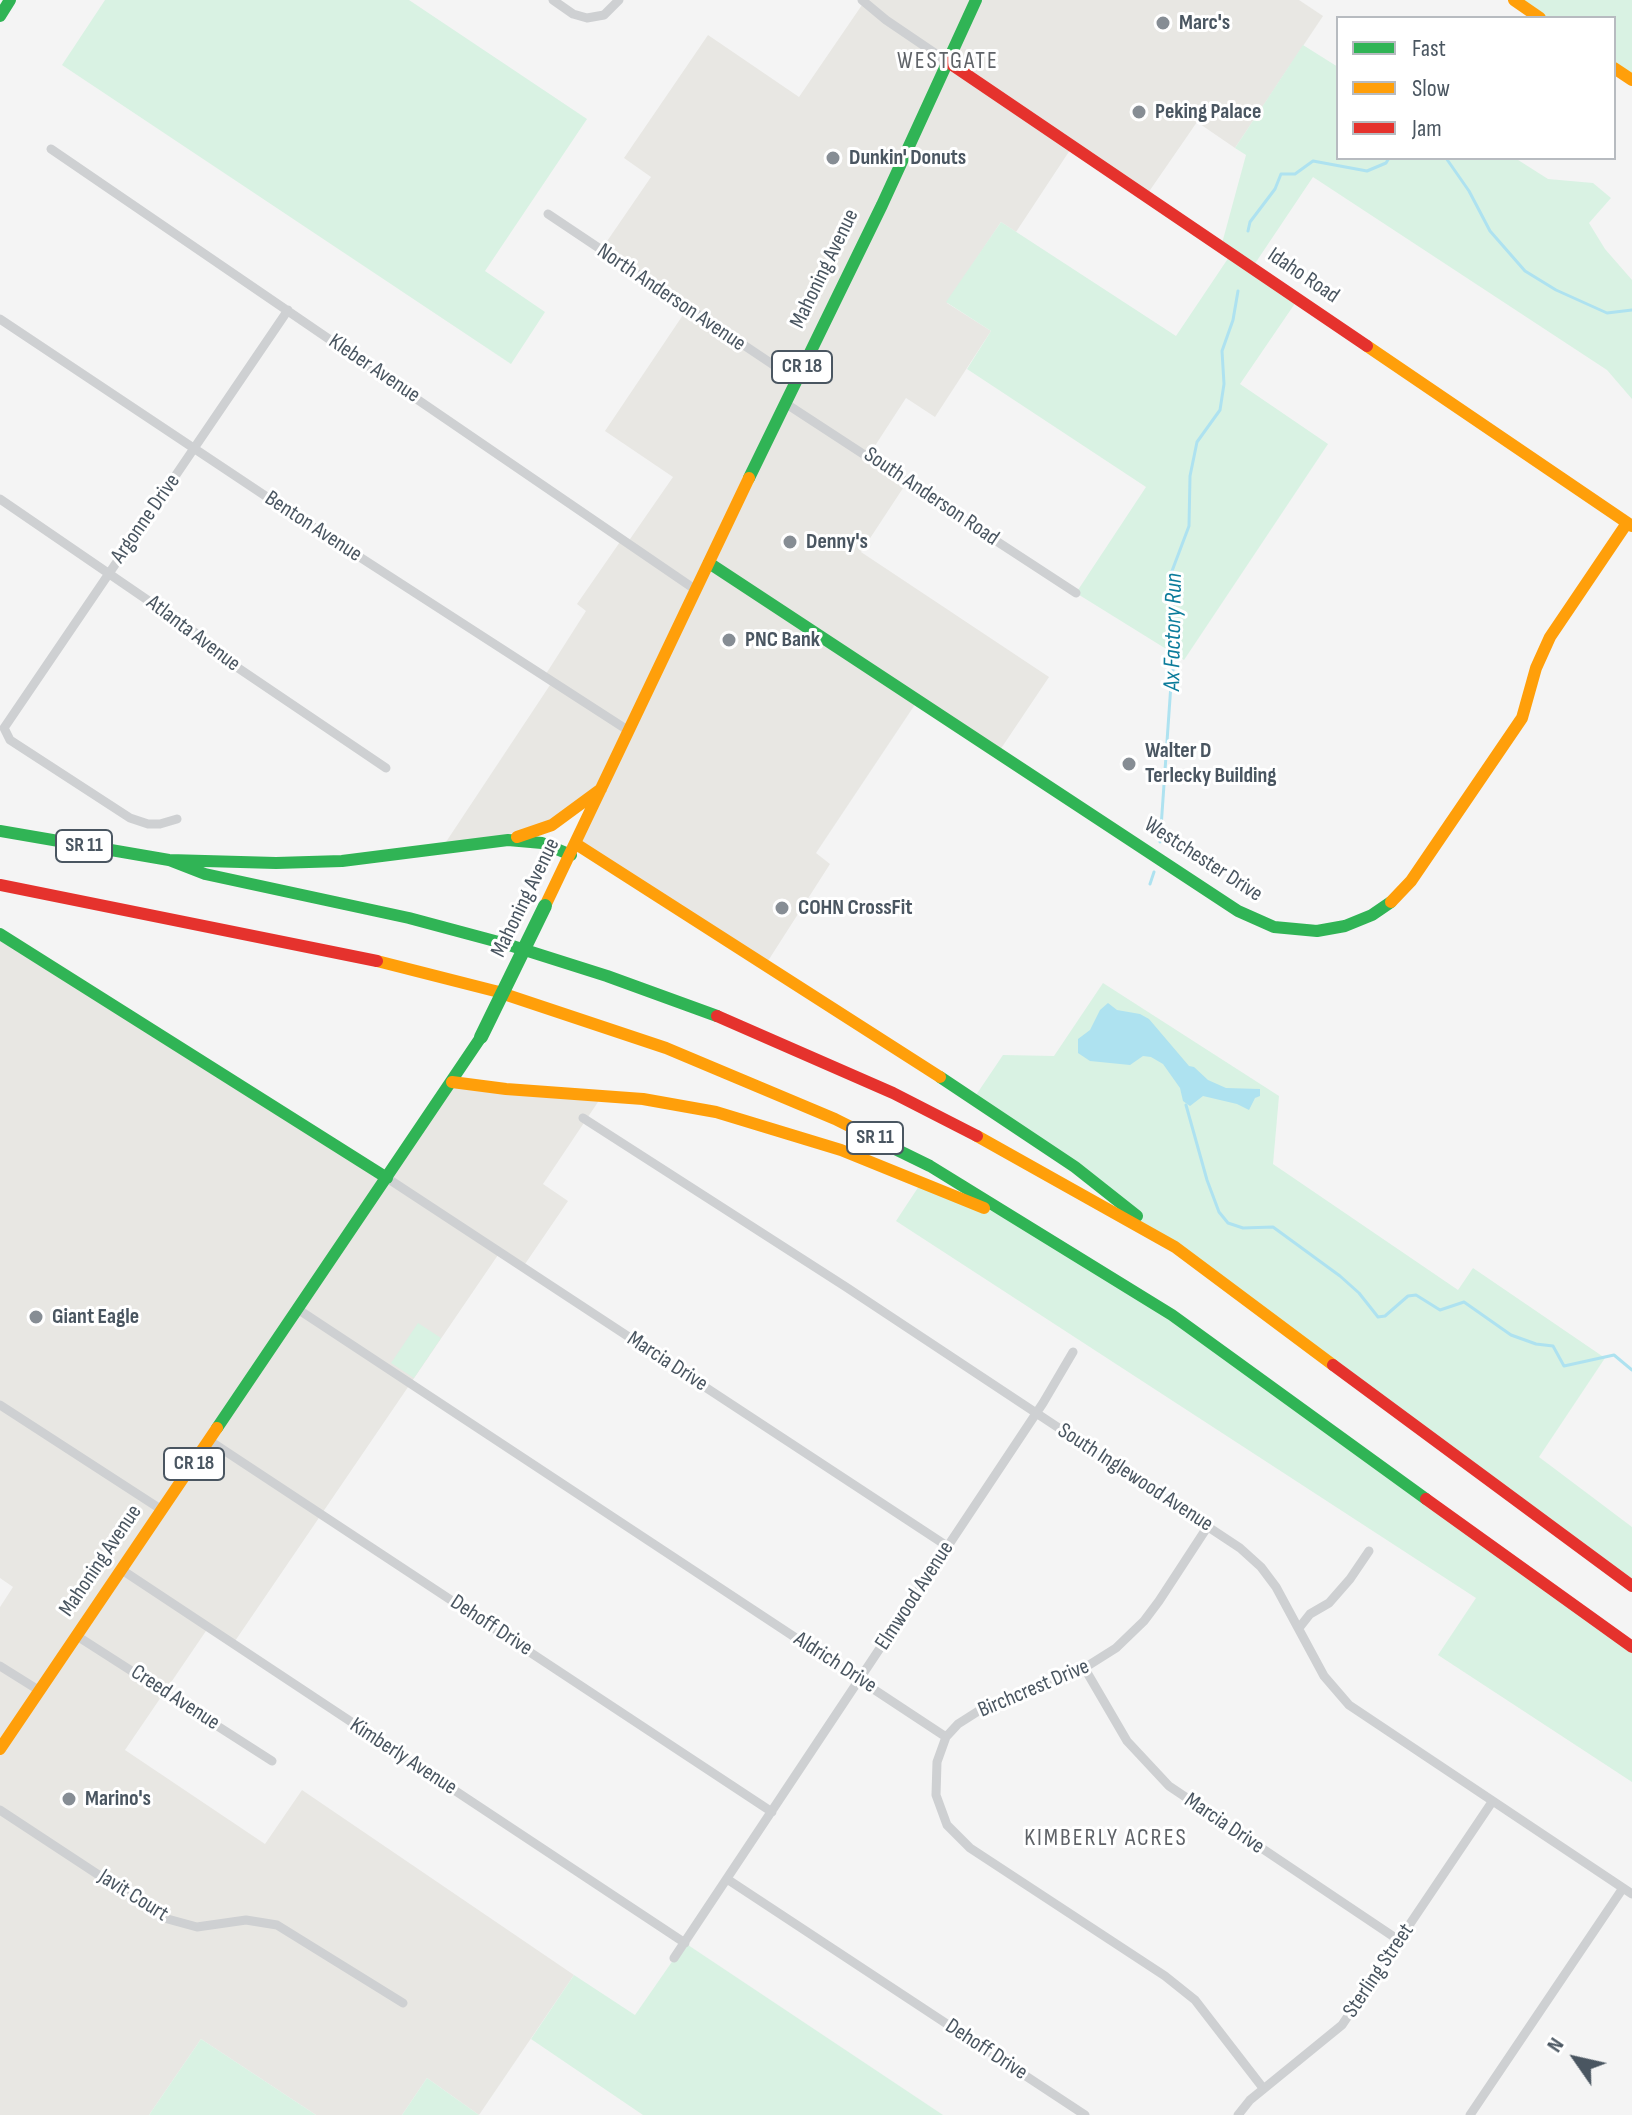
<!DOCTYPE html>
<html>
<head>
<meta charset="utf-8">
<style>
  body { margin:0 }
  #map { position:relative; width:1632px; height:2115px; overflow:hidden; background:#f4f4f4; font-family:"Sofia Sans Condensed",sans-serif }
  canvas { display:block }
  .legend { position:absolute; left:1336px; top:16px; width:280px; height:144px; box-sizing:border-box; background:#fff; border:2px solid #b7bbc0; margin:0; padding:10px 14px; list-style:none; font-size:24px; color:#4a5661 }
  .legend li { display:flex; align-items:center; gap:16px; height:40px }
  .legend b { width:40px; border:2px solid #b7bbc0 }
  .north { position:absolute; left:1536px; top:2019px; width:80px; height:80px; -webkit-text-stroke:6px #fff; paint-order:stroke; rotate:304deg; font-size:22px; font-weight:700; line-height:32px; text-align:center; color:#4a5661 }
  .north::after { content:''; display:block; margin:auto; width:28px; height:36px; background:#4a5661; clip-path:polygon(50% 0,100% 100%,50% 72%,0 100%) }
</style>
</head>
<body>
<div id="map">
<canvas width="1632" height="2115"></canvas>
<ul class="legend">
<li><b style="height:10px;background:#30b455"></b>Fast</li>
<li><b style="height:10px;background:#ff9f0a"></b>Slow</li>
<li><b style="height:10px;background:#e5322d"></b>Jam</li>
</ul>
<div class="north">N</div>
</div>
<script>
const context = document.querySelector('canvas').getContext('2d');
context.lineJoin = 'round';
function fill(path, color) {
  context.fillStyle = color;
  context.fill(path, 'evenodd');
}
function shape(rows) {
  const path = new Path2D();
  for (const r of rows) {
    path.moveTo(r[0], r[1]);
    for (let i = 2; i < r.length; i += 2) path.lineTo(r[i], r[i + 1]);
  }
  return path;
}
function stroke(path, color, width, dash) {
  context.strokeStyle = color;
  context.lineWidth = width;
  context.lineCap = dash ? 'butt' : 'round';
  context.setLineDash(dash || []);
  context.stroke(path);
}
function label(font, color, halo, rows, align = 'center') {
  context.font = font + ' "Sofia Sans Condensed",sans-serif';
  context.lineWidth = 6;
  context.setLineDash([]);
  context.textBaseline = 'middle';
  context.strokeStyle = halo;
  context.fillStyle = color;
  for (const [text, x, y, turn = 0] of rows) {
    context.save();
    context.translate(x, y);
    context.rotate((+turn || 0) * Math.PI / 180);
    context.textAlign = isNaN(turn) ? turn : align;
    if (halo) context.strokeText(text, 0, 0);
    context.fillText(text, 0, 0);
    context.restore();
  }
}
fill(shape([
  [862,0,1299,0,1323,16,1235,148,1197,122,1146,196,1072,147,1016,232,1001,222,947,303,991,331,935,417,906,398,869,455,907,482,861,552,1049,677,998,753,918,700,816,853,830,864,766,964,576,844,600,791,552,825,442,848,552,682,544,677,586,611,577,604,622,539,628,542,673,477,605,431,687,309,601,250,651,177,624,158,708,35,799,97,864,2],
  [0,934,387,1178,452,1082,602,1096,543,1184,568,1201,523,1267,500,1252,233,1644,208,1628,125,1750,265,1844,302,1790,574,1975,479,2115,427,2078,402,2115,316,2115,201,2039,149,2115,0,2115,0,1607,13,1587,0,1578]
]), '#e8e7e3');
fill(shape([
  [105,0,409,0,587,119,485,271,545,312,511,364,62,65],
  [1514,0,1632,0,1632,80,1614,68,1614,18,1540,18],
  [1303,45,1338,67,1338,158,1515,158,1548,179,1593,183,1611,198,1589,223,1605,249,1632,280,1632,399,1607,370,1313,177,1252,268,1298,299,1240,384,1328,444,1184,660,1076,593,1146,487,967,369,991,331,946,302,1001,222,1176,336,1231,254,1221,247,1246,155,1235,148],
  [1103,983,1279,1096,1273,1164,1458,1290,1473,1268,1605,1358,1539,1457,1632,1527,1632,1586,974,1098,1003,1055,1054,1056],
  [921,1183,1026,1225,1107,1273,1632,1647,1632,1782,1438,1655,1476,1598,896,1221],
  [418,1323,441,1338,414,1378,391,1363],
  [685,1943,943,2115,643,2115,531,2039,574,1975,635,2015],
  [201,2039,316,2115,149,2115],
  [427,2078,479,2115,402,2115]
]), '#d9f2e3');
fill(shape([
  [1108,1003,1117,1010,1140,1014,1149,1019,1189,1066,1194,1067,1208,1080,1226,1088,1260,1089,1260,1096,1255,1098,1249,1110,1237,1104,1203,1096,1190,1106,1183,1101,1180,1088,1163,1064,1151,1057,1143,1056,1130,1065,1090,1061,1078,1053,1078,1039,1090,1030,1100,1010]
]), '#aee2f0');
stroke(shape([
  [1446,158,1469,191,1490,231,1525,271,1556,290,1607,313,1632,310],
  [1248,231,1250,222,1275,189,1281,174,1295,174,1313,161,1367,171,1386,163,1389,158],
  [1160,842,1171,684,1178,636,1172,600,1172,571,1189,526,1190,476,1197,442,1220,410,1224,384,1222,351,1233,320,1238,291],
  [1150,884,1154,872],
  [1186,1105,1207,1180,1219,1212,1228,1223,1243,1228,1273,1227,1340,1276,1359,1293,1378,1317,1385,1316,1408,1296,1416,1295,1440,1310,1464,1302,1511,1335,1536,1344,1553,1346,1564,1366,1614,1355,1632,1370]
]), '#aee2f0', 3);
stroke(shape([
  [553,0,573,14,587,18,604,15,619,0],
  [862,0,886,20,948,62],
  [51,149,696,590],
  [548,214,796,380],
  [0,319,273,501,629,731],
  [785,403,1076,593],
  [0,499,197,634,213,651,386,768],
  [177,819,160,824,148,824,130,818,10,740,4,728,288,310],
  [583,1118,846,1287,1240,1548,1261,1567,1276,1587,1324,1676,1349,1705,1632,1894],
  [387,1178,947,1546],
  [299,1310,946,1737],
  [0,1405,162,1510],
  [210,1441,772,1812],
  [1208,1526,1159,1601,1144,1621,1116,1648,1070,1677,980,1710,958,1724,946,1737,937,1762,936,1795,947,1825,970,1848,1165,1976,1195,2000,1263,2088],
  [122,1570,685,1943],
  [1299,1628,1310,1614,1329,1603,1350,1579,1369,1551],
  [77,1636,272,1761],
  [0,1666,40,1691],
  [1085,1669,1127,1741,1169,1786,1400,1941],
  [0,1810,164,1918,197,1927,246,1920,277,1925,403,2003],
  [727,1879,1085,2115],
  [674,1958,1043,1403,1073,1352],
  [1238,2115,1250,2100,1342,2025,1492,1802],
  [1470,2115,1623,1888]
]), '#ced0d2', 9);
stroke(shape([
  [0,16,10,0],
  [749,478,882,205,976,0],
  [709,563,1238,911,1274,927,1317,931,1345,926,1372,915,1391,902],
  [0,831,169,860,276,863,342,861,508,840,542,843,571,855],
  [169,860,205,874,409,918,506,944,607,976,717,1016],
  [0,934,387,1178],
  [940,1077,1075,1167,1137,1216],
  [883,1143,930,1166,1172,1315,1426,1499],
  [217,1428,481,1037]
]), '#30b455', 12);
stroke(shape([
  [1514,0,1540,18],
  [1614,68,1632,80],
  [1367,346,1632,526],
  [517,837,552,825,601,789],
  [576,844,940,1077],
  [1391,902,1411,881,1522,718,1536,668,1550,637,1627,523],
  [545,906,749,478],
  [377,961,495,991,666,1048,835,1119,883,1143],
  [452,1082,506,1089,643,1099,716,1112,841,1150,984,1208],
  [977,1136,1175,1247,1333,1365],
  [0,1749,217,1428]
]), '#ff9f0a', 12);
stroke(shape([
  [948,62,1367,346],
  [0,885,377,961],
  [717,1016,893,1093,977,1136],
  [1333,1365,1632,1586],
  [1426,1499,1632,1647]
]), '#e5322d', 12);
stroke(shape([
  [481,1037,545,906]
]), '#30b455', 14);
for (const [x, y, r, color] of [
  [1163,23,8,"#868d94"],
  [1139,112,8,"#868d94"],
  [833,158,8,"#868d94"],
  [790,542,8,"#868d94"],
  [729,640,8,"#868d94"],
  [1129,764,8,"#868d94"],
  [782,908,8,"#868d94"],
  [36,1317,8,"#868d94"],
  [69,1799,8,"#868d94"]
]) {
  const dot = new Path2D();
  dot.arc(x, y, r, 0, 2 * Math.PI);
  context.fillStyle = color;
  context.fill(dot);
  stroke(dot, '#fff', 3);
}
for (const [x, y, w] of [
  [802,367,60],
  [84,846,56],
  [875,1138,56],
  [194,1464,60]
]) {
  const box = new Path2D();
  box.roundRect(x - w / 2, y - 16, w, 32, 6);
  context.fillStyle = '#fff';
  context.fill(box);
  stroke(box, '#4a5661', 2);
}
label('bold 20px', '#4a5661', null, [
  ["CR 18",802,367],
  ["SR 11",84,846],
  ["SR 11",875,1138],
  ["CR 18",194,1464]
]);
label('bold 22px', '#4a5661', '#fff', [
  ["Marc's",1179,23],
  ["Peking Palace",1155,112],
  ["Dunkin' Donuts",849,158],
  ["Denny's",806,542],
  ["PNC Bank",745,640],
  ["Walter D",1145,751],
  ["Terlecky Building",1145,776],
  ["COHN CrossFit",798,908],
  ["Giant Eagle",52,1317],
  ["Marino's",85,1799]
], 'left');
label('22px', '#4a5661', '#fff', [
  ["Mahoning Avenue",825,269,-64],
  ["Idaho Road",1303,276,34],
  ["North Anderson Avenue",671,298,34],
  ["Kleber Avenue",374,369,34],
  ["South Anderson Road",931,497,34],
  ["Argonne Drive",146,519,-55],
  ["Benton Avenue",313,527,33],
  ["Atlanta Avenue",193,634,37],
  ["Westchester Drive",1203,860,33],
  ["Mahoning Avenue",526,898,-64],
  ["Marcia Drive",667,1362,33],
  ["South Inglewood Avenue",1135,1478,33],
  ["Mahoning Avenue",101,1561,-56],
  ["Elmwood Avenue",915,1596,-57],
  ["Dehoff Drive",491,1626,33],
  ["Aldrich Drive",835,1663,33],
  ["Birchcrest Drive",1034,1689,-23],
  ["Creed Avenue",175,1698,33],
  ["Kimberly Avenue",403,1757,33],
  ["Marcia Drive",1224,1824,34],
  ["Javit Court",133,1896,32],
  ["Sterling Street",1379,1971,-56],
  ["Dehoff Drive",986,2050,33]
]);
context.letterSpacing = '2px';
label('24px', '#5f6368', '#fff', [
  ["WESTGATE",948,62],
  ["KIMBERLY ACRES",1106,1839]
]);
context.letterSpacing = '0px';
label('italic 24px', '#0c7c9b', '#fff', [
  ["Ax Factory Run",1174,632,-89]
]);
</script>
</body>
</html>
